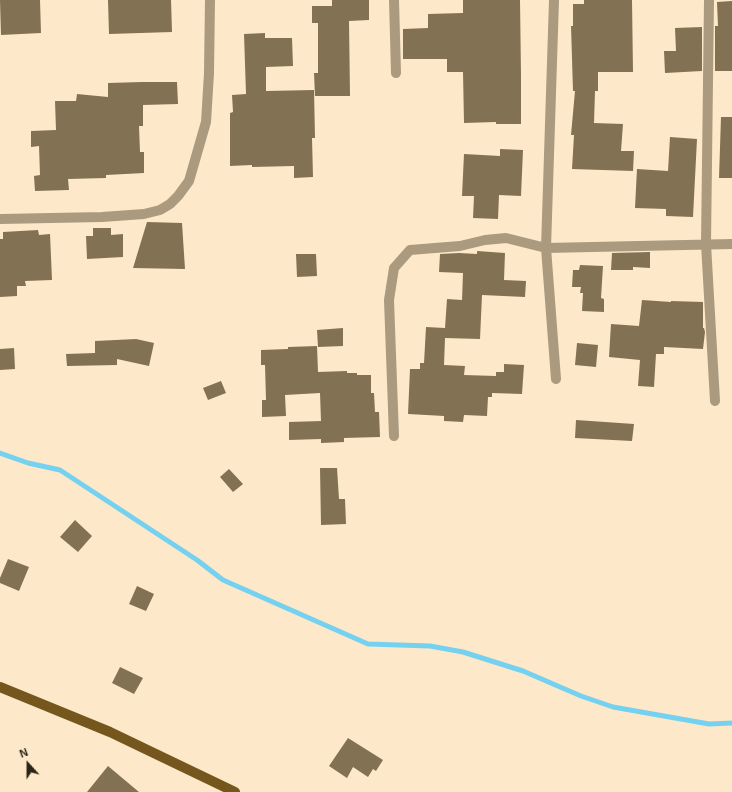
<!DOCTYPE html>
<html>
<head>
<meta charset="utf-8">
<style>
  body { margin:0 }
  #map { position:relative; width:732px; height:792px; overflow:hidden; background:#fde9c9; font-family:Arial,sans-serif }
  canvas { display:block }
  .north { position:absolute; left:8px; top:744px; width:40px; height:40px; -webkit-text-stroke:3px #fde9c9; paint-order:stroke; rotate:339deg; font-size:11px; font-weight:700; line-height:16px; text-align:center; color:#2a2317 }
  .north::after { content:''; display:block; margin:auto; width:14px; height:18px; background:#2a2317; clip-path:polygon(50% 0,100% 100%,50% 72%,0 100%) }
</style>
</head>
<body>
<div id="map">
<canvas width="732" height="792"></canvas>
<div class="north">N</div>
</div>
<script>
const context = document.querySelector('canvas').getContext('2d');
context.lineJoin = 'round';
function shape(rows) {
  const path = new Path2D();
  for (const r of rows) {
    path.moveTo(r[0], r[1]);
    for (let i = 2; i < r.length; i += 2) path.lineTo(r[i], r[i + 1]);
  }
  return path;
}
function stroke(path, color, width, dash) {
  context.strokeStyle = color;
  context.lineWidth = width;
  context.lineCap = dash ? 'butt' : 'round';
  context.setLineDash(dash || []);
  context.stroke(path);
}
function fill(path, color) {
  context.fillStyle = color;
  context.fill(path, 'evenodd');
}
stroke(shape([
  [0,453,28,463,60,470,197,560,223,580,368,644,430,646,463,652,523,671,581,696,613,707,709,724,732,723]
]), '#75d1f0', 5);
fill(shape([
  [0,0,40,0,41,33,1,35],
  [108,0,171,0,172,32,109,34],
  [332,0,369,0,369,20,349,21,350,96,315,96,314,73,318,73,318,23,312,23,312,6,332,6],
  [463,0,520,0,521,75,521,124,496,124,496,122,464,123,463,72,447,72,447,59,403,59,403,29,428,28,428,14,463,13],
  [584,0,632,0,633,72,598,72,598,91,595,91,594,123,623,124,621,151,634,151,633,171,572,169,574,135,571,135,575,91,573,91,571,26,573,26,573,4,584,4],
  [732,1,732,71,715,71,715,26,718,26,717,2],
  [702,27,702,71,665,73,664,51,676,51,675,28],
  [265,33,265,38,292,38,293,66,266,67,266,91,314,90,315,138,312,138,313,177,294,178,294,166,252,167,252,165,230,166,230,113,233,112,232,95,246,94,244,34],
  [142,82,177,82,178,104,143,105,143,126,139,126,140,152,144,152,144,173,106,175,106,178,68,179,69,190,35,191,34,176,40,175,39,146,31,147,31,131,56,130,55,101,76,101,77,94,108,97,108,83],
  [721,117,732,117,732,178,719,178],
  [670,137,697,139,693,217,666,216,666,209,635,208,637,169,668,171],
  [500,149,523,150,521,196,499,195,498,219,473,218,474,196,462,196,464,154,500,156],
  [147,222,182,223,185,269,133,268],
  [93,228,111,228,111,235,123,234,123,257,87,259,86,236,93,236],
  [38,230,39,235,50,234,52,280,25,281,26,286,17,286,17,296,0,297,0,239,3,239,3,232],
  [477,251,505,253,504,280,526,281,525,297,482,295,480,339,445,338,444,365,465,366,464,375,496,376,496,372,504,372,504,364,524,365,522,394,492,393,492,397,488,397,487,416,464,415,463,422,444,421,444,416,408,414,410,369,420,369,420,363,424,363,426,327,445,328,447,299,462,300,463,273,439,272,440,254,459,253,477,254],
  [650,252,650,268,633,267,633,270,611,270,612,253],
  [296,254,316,254,317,276,297,277],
  [580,265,603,266,601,298,604,299,604,312,582,311,583,293,580,293,581,287,572,287,573,270,579,270],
  [642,300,671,302,671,301,703,302,703,328,704,328,705,332,703,349,664,347,664,354,656,354,654,387,638,386,640,360,609,357,611,324,639,326],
  [343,328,343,346,318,347,317,330],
  [136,339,154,343,149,366,117,359,117,365,67,366,66,354,95,353,95,341],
  [577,343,598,345,596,367,575,365],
  [317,346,318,372,347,371,347,373,357,373,357,375,371,375,371,393,374,393,375,412,379,412,380,437,344,438,344,442,321,443,321,439,289,440,289,422,321,421,320,393,285,395,286,416,262,417,262,400,266,400,265,365,261,365,261,350,288,349,288,347],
  [14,348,15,369,0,370,0,349],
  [221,381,226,393,208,400,203,388],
  [576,420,634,424,632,441,575,438],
  [320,468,337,468,339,499,345,499,346,524,321,525],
  [229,469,243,484,233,492,220,477],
  [75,520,92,536,78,552,60,537],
  [8,559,29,567,19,591,0,583,0,578],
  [137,586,154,594,146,611,129,604],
  [120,667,143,678,134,694,112,683],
  [348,738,383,760,376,771,373,769,368,777,353,767,347,778,329,766],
  [108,766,139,792,87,792]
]), '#837154');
stroke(shape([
  [394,0,396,73],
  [554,0,546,248,556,379],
  [709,0,706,244,715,401],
  [0,219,102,217,144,214,160,210,170,204,178,196,189,181,206,122,209,73,210,0],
  [394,436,389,300,394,268,410,250,460,246,485,240,506,238,546,248,732,244]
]), '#ac9a7e', 10);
stroke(shape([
  [0,687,110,732,235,792]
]), '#75571d', 10);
</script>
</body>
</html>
